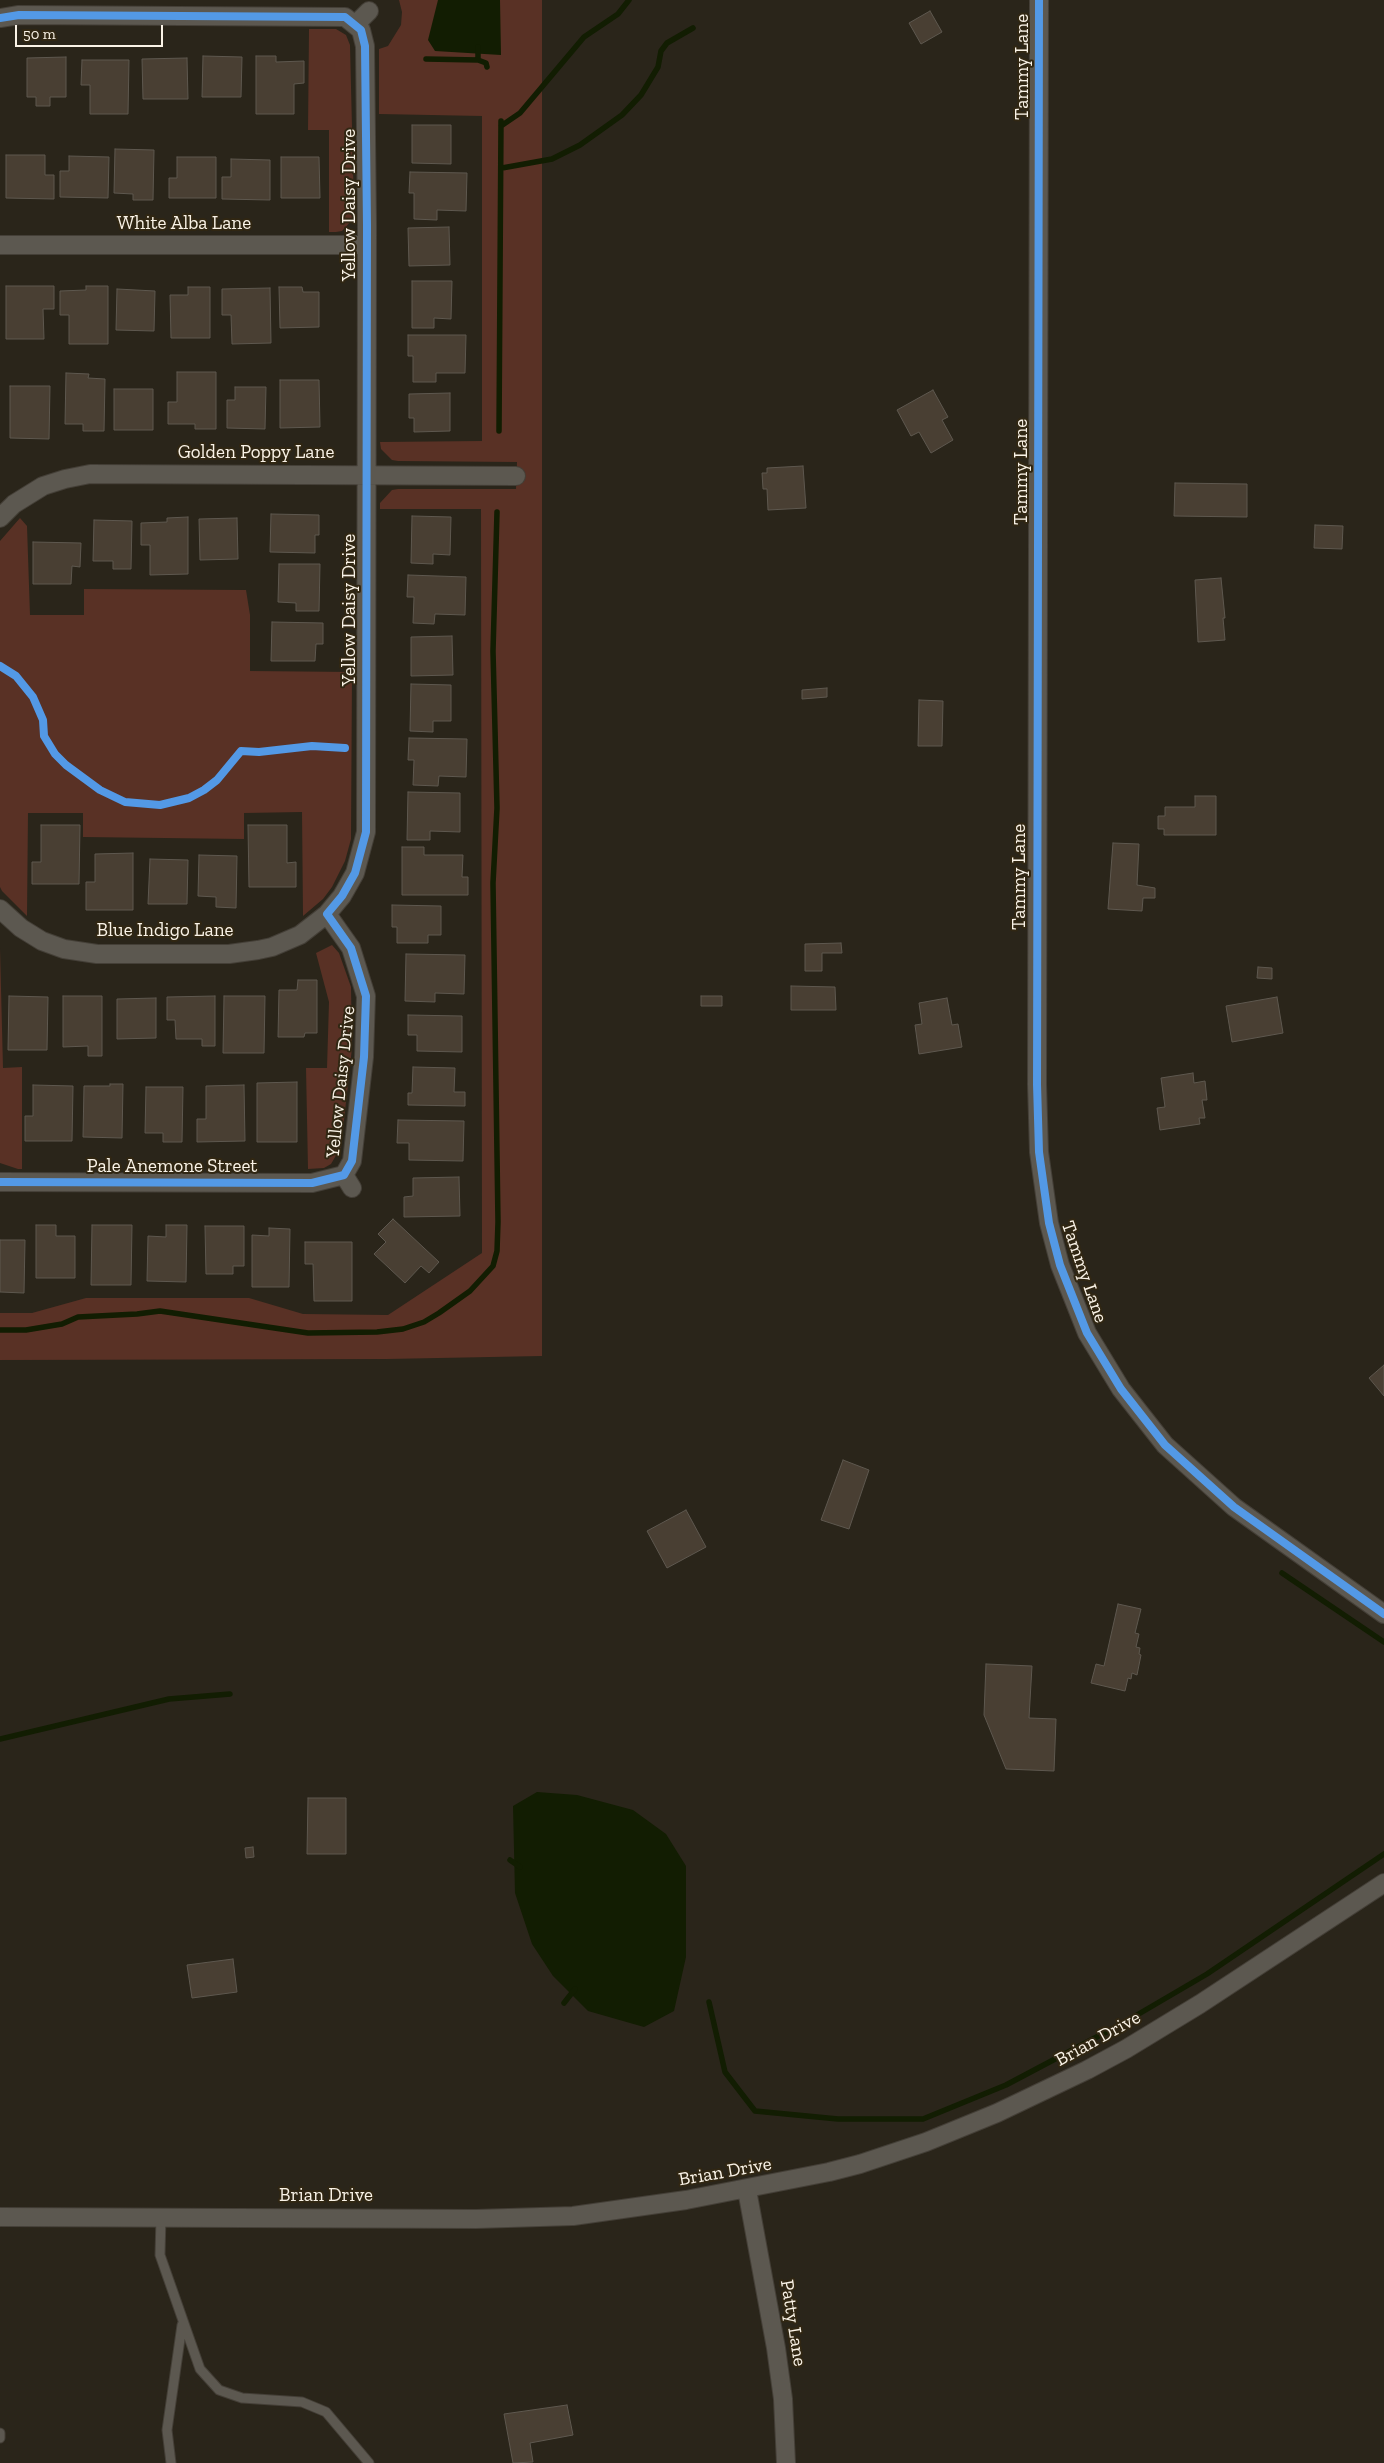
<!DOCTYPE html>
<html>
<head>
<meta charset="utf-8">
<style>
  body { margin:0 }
  #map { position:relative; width:1384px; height:2463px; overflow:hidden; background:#2a251a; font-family:"Zilla Slab",serif }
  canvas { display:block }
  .scale { position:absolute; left:15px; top:25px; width:148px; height:22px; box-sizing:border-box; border:2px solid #faf3e7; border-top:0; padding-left:6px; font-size:15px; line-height:18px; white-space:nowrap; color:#faf3e7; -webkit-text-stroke:4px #312713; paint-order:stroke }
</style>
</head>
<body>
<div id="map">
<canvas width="1384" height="2463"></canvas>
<div class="scale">50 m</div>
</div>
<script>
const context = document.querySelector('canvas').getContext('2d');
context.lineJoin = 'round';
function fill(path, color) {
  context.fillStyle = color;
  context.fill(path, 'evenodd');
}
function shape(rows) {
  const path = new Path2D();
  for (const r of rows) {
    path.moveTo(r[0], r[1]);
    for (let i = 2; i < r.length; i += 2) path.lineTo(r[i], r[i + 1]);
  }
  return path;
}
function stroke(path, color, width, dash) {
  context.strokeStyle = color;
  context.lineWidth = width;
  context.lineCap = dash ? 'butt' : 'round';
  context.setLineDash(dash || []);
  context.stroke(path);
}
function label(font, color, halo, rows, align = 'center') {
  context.font = font + ' "Zilla Slab",serif';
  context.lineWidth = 4;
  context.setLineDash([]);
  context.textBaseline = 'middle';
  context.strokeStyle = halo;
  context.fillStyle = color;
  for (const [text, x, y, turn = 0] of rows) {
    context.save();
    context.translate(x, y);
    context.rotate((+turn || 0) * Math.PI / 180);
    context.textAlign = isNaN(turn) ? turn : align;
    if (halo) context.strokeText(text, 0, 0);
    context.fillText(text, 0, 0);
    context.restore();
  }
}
fill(shape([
  [399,0,542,0,542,1356,387,1359,0,1360,0,1313,32,1313,86,1298,249,1298,303,1314,388,1315,482,1253,481,509,380,509,380,503,392,490,398,489,516,489,517,462,398,461,392,460,381,449,380,442,482,441,482,116,379,114,379,49,388,46,401,25,402,12],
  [309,29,336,29,346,35,350,45,354,210,352,220,342,231,336,232,329,232,329,130,308,130],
  [20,518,27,526,30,615,84,615,84,589,246,590,250,615,250,671,352,672,351,839,345,861,332,887,323,899,303,916,302,812,244,813,244,839,83,837,83,813,28,813,27,916,2,891,0,887,0,541],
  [332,945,339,953,351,987,352,1048,341,1147,331,1164,324,1168,308,1169,306,1068,327,1068,329,1002,316,953],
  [0,948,3,1068,22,1067,22,1169,18,1169,0,1163]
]), '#593125');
fill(shape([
  [438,0,500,0,501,55,435,51,428,40],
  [537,1792,577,1795,633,1810,666,1834,686,1866,686,1957,674,2011,644,2027,588,2011,553,1976,532,1944,515,1893,513,1806]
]), '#121d02');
stroke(shape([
  [426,59,478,60,478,47],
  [478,60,486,63,487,67],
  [501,126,520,113,584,37,618,14,629,0],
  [502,168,552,159,580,145,622,115,641,95,658,67,661,51,667,43,693,28],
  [499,431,501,121],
  [0,1330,26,1330,62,1324,78,1317,137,1314,160,1311,308,1333,377,1332,403,1329,424,1322,439,1313,470,1291,493,1266,497,1251,498,1222,493,883,497,808,493,651,497,512],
  [1282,1573,1384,1642],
  [0,1739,169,1699,230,1694],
  [510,1860,520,1867],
  [709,2002,725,2072,755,2111,838,2119,923,2119,1006,2085,1125,2022,1207,1974,1384,1854],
  [564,2003,575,1989]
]), '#121d02', 5.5);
const building = shape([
  [930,11,942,32,921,44,909,23,930,11],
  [203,56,242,57,241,97,202,97,203,56],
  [256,56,276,56,276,62,304,61,304,83,294,84,294,114,256,114,256,56],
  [66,57,66,97,50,97,50,106,36,106,36,97,27,97,27,58,66,57],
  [187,58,188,99,143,99,142,59,187,58],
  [82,60,129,60,128,114,90,114,90,85,81,85,82,60],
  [412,125,451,125,451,164,412,163,412,125],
  [115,149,154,150,153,200,133,200,133,194,114,193,115,149],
  [6,155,45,155,45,175,54,175,54,199,6,198,6,155],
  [69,156,109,157,108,198,60,197,60,171,69,171,69,156],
  [177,157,216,157,216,198,169,198,169,178,177,178,177,157],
  [281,157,319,157,320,198,281,198,281,157],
  [231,159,270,160,270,200,222,199,222,177,231,177,231,159],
  [410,172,467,173,466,211,437,210,437,220,414,219,414,193,409,193,410,172],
  [449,227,450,265,409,266,408,228,449,227],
  [412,281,452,281,451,319,434,318,434,328,412,328,412,281],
  [6,286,54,286,54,309,43,309,44,339,6,339,6,286],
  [86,286,108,286,108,344,69,344,69,315,60,315,60,291,86,290,86,286],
  [188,287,210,287,210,338,171,338,170,295,188,295,188,287],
  [279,287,302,287,303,292,319,292,319,327,280,328,279,287],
  [270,288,271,343,232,344,231,315,222,315,222,289,270,288],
  [117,289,155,291,154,331,116,330,117,289],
  [408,335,466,335,465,373,436,373,436,382,413,382,413,356,408,356,408,335],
  [177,372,216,372,216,429,195,429,195,424,168,424,168,402,177,402,177,372],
  [66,373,89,374,88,378,105,379,104,431,83,431,83,424,65,424,66,373],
  [280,380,319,380,320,427,280,428,280,380],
  [10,386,50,386,49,439,10,438,10,386],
  [235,387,266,387,265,429,227,428,227,400,235,400,235,387],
  [114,389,153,389,153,430,114,430,114,389],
  [933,390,948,417,942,420,953,440,931,453,919,432,911,436,897,410,933,390],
  [450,393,450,431,414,432,414,418,409,418,409,394,450,393],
  [803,466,806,508,768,510,767,489,763,489,762,473,767,473,767,468,803,466],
  [1175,483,1247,484,1247,517,1174,516,1175,483],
  [271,514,319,515,319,535,315,535,315,553,270,552,271,514],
  [412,516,451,517,450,555,433,554,433,564,411,563,412,516],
  [188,517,188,574,150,575,150,545,141,545,141,523,167,522,167,518,188,517],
  [237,518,238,559,200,560,199,519,237,518],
  [94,520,132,521,131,569,113,569,113,561,93,561,94,520],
  [1315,525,1343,526,1342,549,1314,548,1315,525],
  [33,542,81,543,80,567,72,566,71,584,33,584,33,542],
  [279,564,320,564,319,611,296,611,296,603,278,602,279,564],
  [408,575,466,577,465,615,435,614,434,624,413,623,414,597,407,597,408,575],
  [1221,578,1225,618,1223,618,1225,640,1198,642,1195,580,1221,578],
  [272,622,323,623,323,644,316,644,315,661,271,661,272,622],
  [452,636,453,675,411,676,411,637,452,636],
  [411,684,451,685,451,721,433,721,433,732,410,731,411,684],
  [827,688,827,697,802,699,802,690,827,688],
  [919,700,943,701,942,746,918,746,919,700],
  [409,738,467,739,466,777,439,776,438,786,413,785,414,760,408,760,409,738],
  [408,792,460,793,460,832,430,831,430,840,407,840,408,792],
  [1195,796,1216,796,1216,835,1164,835,1164,829,1158,829,1158,816,1165,816,1165,807,1195,807,1195,796],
  [41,825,80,825,79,884,32,884,32,862,41,862,41,825],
  [248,825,287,825,287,863,296,862,296,887,249,887,248,825],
  [1113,843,1139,844,1137,885,1155,888,1155,898,1143,898,1142,911,1108,909,1113,843],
  [402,847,424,847,424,855,463,855,462,877,468,877,468,895,402,895,402,847],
  [133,853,133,910,86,910,86,882,95,882,95,854,133,853],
  [199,855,237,856,236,908,216,907,216,897,198,896,199,855],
  [150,859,188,860,187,904,148,904,150,859],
  [392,905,441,906,441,935,428,935,428,943,397,943,397,927,392,927,392,905],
  [841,943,842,953,822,953,822,971,805,971,805,944,841,943],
  [406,954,465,955,464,994,435,993,435,1002,405,1001,406,954],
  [1258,967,1272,968,1272,979,1257,978,1258,967],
  [298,980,317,980,317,1033,305,1033,304,1037,278,1037,279,990,297,990,298,980],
  [791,986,835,987,836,1010,791,1010,791,986],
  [9,996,48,997,47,1050,8,1050,9,996],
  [63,996,102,996,102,1056,88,1056,88,1046,63,1047,63,996],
  [215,996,215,1046,202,1046,202,1039,176,1039,175,1020,167,1020,167,997,215,996],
  [224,996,265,996,264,1053,223,1053,224,996],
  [701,996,722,996,722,1006,701,1006,701,996],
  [1277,997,1283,1033,1232,1042,1226,1006,1277,997],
  [156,998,156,1038,117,1039,117,999,156,998],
  [947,998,952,1025,958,1024,962,1047,919,1054,915,1025,922,1024,919,1003,947,998],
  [408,1015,462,1016,462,1052,417,1051,417,1035,408,1035,408,1015],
  [413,1067,455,1068,454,1092,465,1092,465,1106,408,1105,408,1093,412,1093,413,1067],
  [1193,1073,1194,1083,1205,1081,1207,1100,1202,1100,1205,1118,1199,1118,1200,1124,1160,1130,1157,1108,1165,1107,1161,1078,1193,1073],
  [297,1082,297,1142,257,1142,257,1083,297,1082],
  [110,1084,123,1084,122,1138,83,1137,84,1086,110,1086,110,1084],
  [33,1085,73,1086,72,1141,25,1141,25,1116,33,1116,33,1085],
  [244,1085,245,1141,197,1142,197,1119,206,1119,206,1086,244,1085],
  [146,1087,183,1087,182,1142,163,1142,163,1133,145,1133,146,1087],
  [398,1120,464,1121,463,1161,409,1160,409,1143,397,1143,398,1120],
  [459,1177,460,1216,404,1217,404,1197,413,1196,413,1178,459,1177],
  [393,1219,439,1262,429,1273,421,1266,405,1283,374,1254,386,1242,378,1234,393,1219],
  [36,1225,56,1225,56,1236,75,1236,75,1278,36,1278,36,1225],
  [92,1225,132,1225,131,1285,91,1285,92,1225],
  [166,1225,187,1225,186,1282,147,1281,148,1236,166,1237,166,1225],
  [205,1226,244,1226,244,1266,233,1266,233,1274,206,1274,205,1226],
  [269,1228,290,1229,289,1287,252,1287,252,1235,269,1236,269,1228],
  [0,1240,25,1240,24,1293,0,1292,0,1240],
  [305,1242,352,1242,352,1301,314,1301,313,1264,305,1264,305,1242],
  [1384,1365,1384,1396,1369,1378,1384,1365],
  [843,1460,869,1470,849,1529,821,1520,843,1460],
  [686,1510,706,1547,667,1568,647,1531,686,1510],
  [1118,1604,1141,1609,1135,1633,1139,1634,1136,1647,1140,1648,1139,1654,1141,1655,1137,1675,1132,1673,1131,1679,1128,1678,1125,1691,1091,1683,1096,1664,1104,1666,1118,1604],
  [986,1664,1032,1666,1029,1718,1056,1719,1054,1771,1006,1769,984,1715,986,1664],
  [308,1798,346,1798,346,1854,307,1854,308,1798],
  [253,1847,254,1857,246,1858,245,1848,253,1847],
  [233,1959,237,1992,192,1998,187,1965,233,1959],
  [567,2405,573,2435,530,2443,533,2462,513,2463,504,2414,567,2405]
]);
fill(building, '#493f33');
stroke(building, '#5e584f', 1);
const service = shape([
  [161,2217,160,2255,200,2369,219,2390,242,2398,302,2402,326,2412,369,2463],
  [0,2433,0,2438],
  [171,2463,167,2430,182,2325]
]);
const minor = shape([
  [1039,0,1037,1084,1039,1152,1049,1223,1060,1265,1087,1333,1121,1389,1165,1445,1234,1507,1384,1614],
  [0,18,19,15,345,17,361,30,365,46,367,226,366,832,355,873,342,896,327,914,351,948,366,996,364,1057,352,1161,344,1175,312,1183,0,1182],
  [356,24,369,11],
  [0,245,367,245],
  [0,518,14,504,43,486,65,479,90,474,516,476],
  [0,909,21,928,42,941,64,949,97,954,229,954,258,950,272,947,300,935,327,914],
  [344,1175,352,1188],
  [747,2190,776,2348,783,2399,786,2463],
  [0,2217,476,2219,573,2216,686,2200,829,2172,860,2164,926,2142,997,2113,1087,2070,1126,2049,1200,2004,1384,1883]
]);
stroke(service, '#443f37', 11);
stroke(minor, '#443f37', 20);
stroke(service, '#5c5850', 9);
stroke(minor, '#5c5850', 18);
stroke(shape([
  [1039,0,1037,1084,1039,1152,1049,1223,1060,1265,1087,1333,1121,1389,1165,1445,1234,1507,1384,1614],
  [0,18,19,15,345,17,361,30,365,46,367,226,366,832,355,873,342,896,327,914,351,948,366,996,364,1057,352,1161,344,1175,312,1183,0,1182],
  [0,666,16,676,33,697,43,720,44,736,55,754,66,765,100,790,125,802,160,805,189,798,204,790,217,780,241,751,259,752,312,746,345,748]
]), '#5399e6', 8);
label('19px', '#faf3e7', '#312713', [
  ["Tammy Lane",1023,67,-90],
  ["Yellow Daisy Drive",350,205,-90],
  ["White Alba Lane",184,224],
  ["Golden Poppy Lane",256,453],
  ["Tammy Lane",1022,472,-90],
  ["Yellow Daisy Drive",350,610,-90],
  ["Tammy Lane",1020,877,-90],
  ["Blue Indigo Lane",165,931],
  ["Yellow Daisy Drive",341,1082,-84],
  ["Pale Anemone Street",172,1167],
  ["Tammy Lane",1084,1272,71],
  ["Brian Drive",1098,2039,-29],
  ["Brian Drive",725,2172,-10],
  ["Brian Drive",326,2196],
  ["Patty Lane",793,2323,81]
]);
</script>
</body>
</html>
